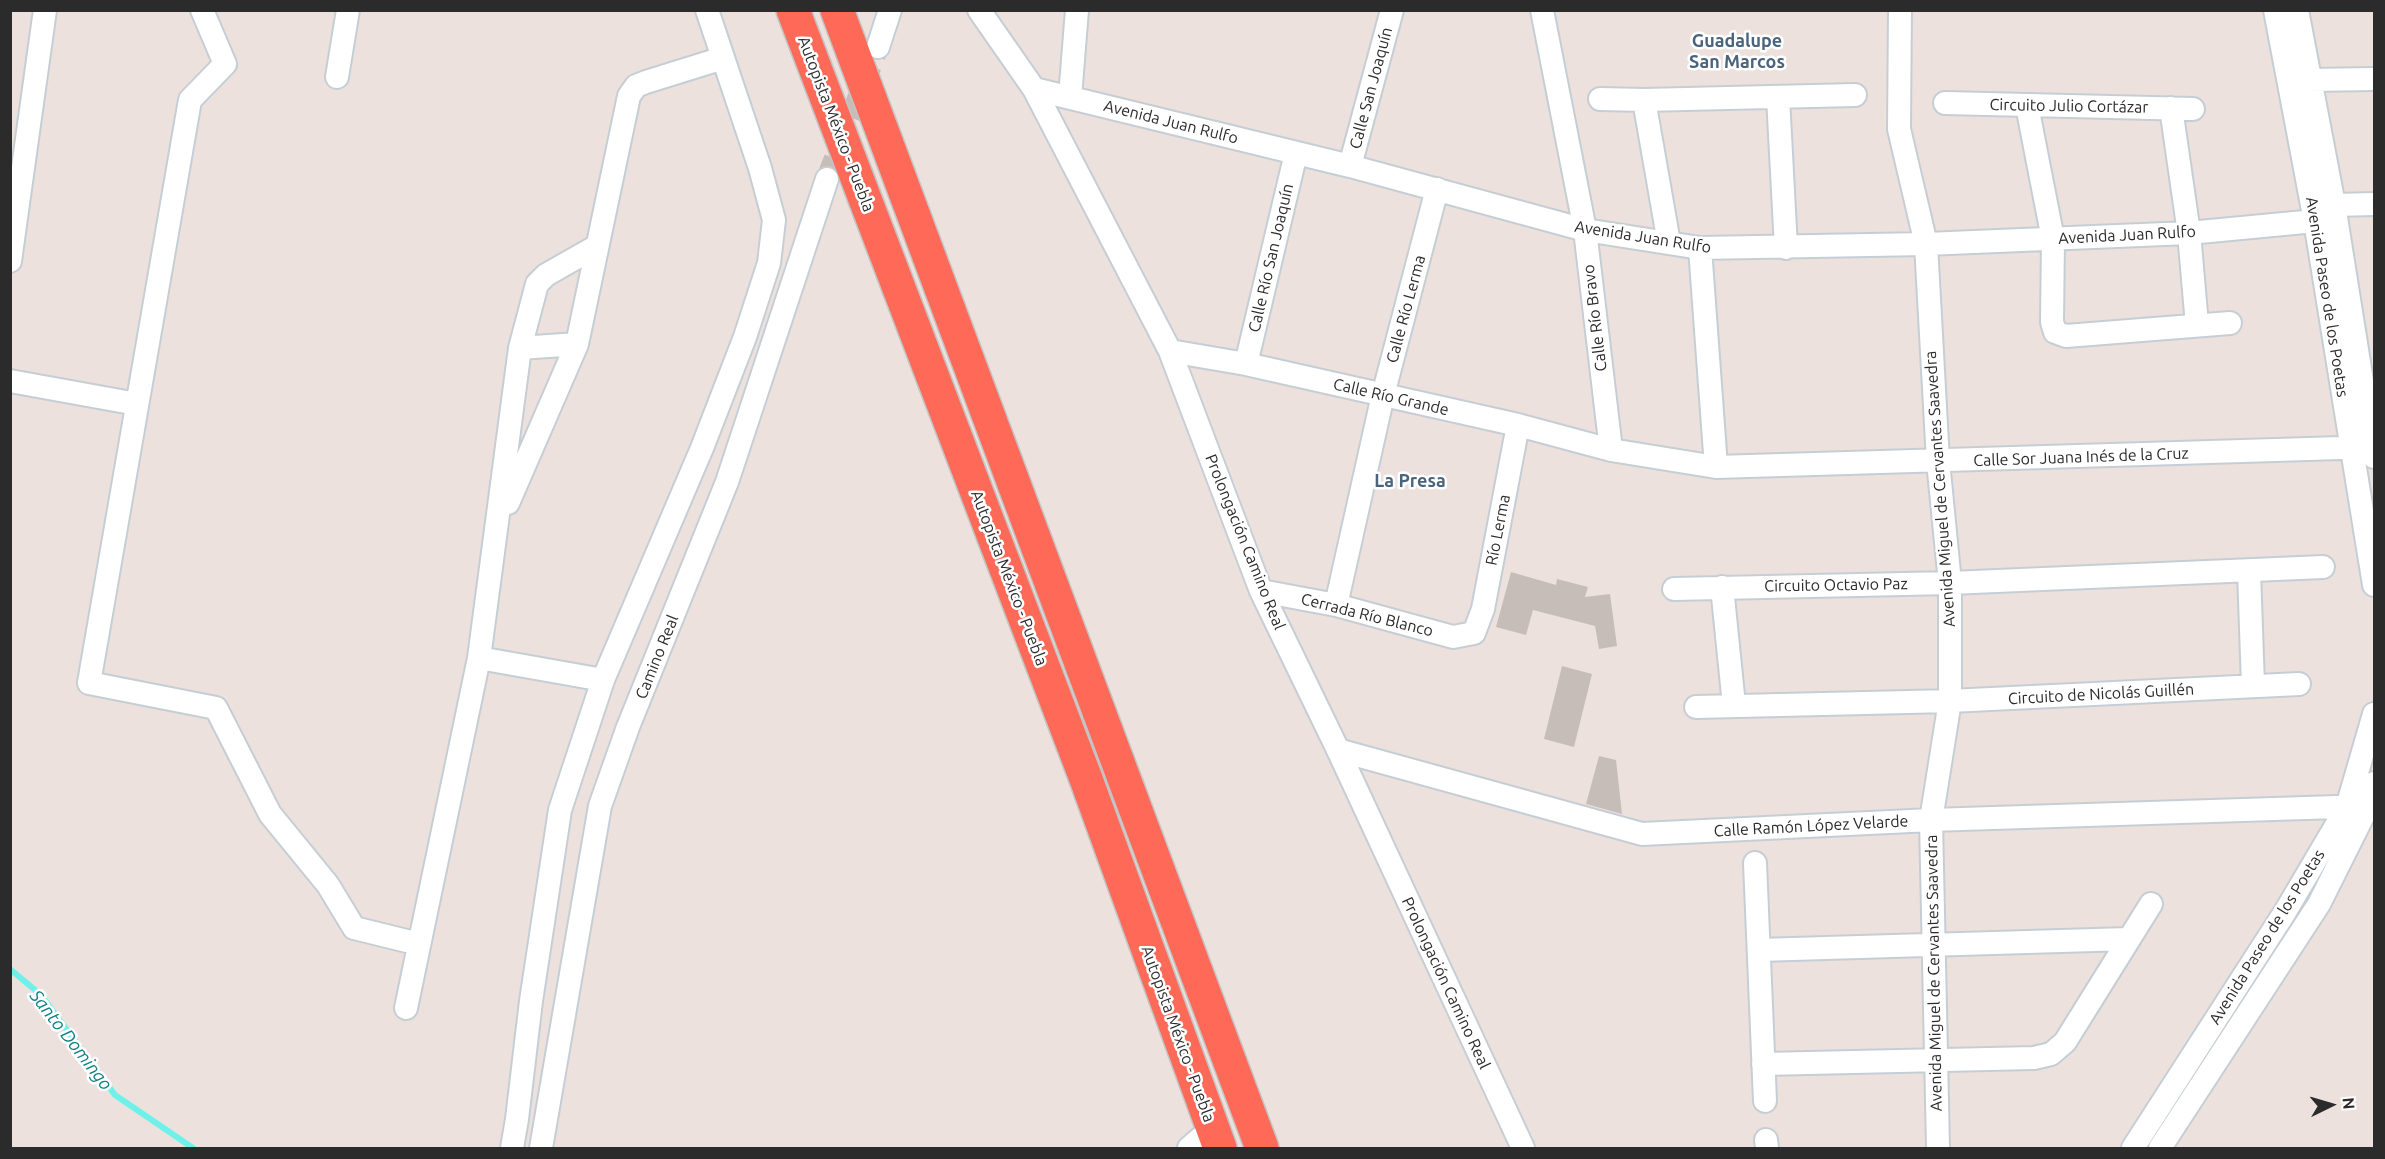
<!DOCTYPE html>
<html>
<head>
<meta charset="utf-8">
<style>
  body { margin:0 }
  #map { position:relative; width:2385px; height:1159px; overflow:hidden; background:#ede1dd; font-family:Ubuntu,sans-serif }
  canvas { display:block }
  .frame { position:absolute; inset:0; border:12px solid #2b2b2b; pointer-events:none }
  .north { position:absolute; left:2301px; top:1075px; width:60px; height:60px; -webkit-text-stroke:4px #fff; paint-order:stroke; rotate:85deg; font-size:16px; font-weight:700; line-height:24px; text-align:center; color:#2b2b2b }
  .north::after { content:''; display:block; margin:auto; width:21px; height:27px; background:#2b2b2b; clip-path:polygon(50% 0,100% 100%,50% 72%,0 100%) }
</style>
</head>
<body>
<div id="map">
<canvas width="2385" height="1159"></canvas>
<div class="frame"></div>
<div class="north">N</div>
</div>
<script>
const context = document.querySelector('canvas').getContext('2d');
context.lineJoin = 'round';
function shape(rows) {
  const path = new Path2D();
  for (const r of rows) {
    path.moveTo(r[0], r[1]);
    for (let i = 2; i < r.length; i += 2) path.lineTo(r[i], r[i + 1]);
  }
  return path;
}
function stroke(path, color, width, dash) {
  context.strokeStyle = color;
  context.lineWidth = width;
  context.lineCap = dash ? 'butt' : 'round';
  context.setLineDash(dash || []);
  context.stroke(path);
}
function fill(path, color) {
  context.fillStyle = color;
  context.fill(path, 'evenodd');
}
function label(font, color, halo, rows, align = 'center') {
  context.font = font + ' Ubuntu,sans-serif';
  context.lineWidth = 5;
  context.setLineDash([]);
  context.textBaseline = 'middle';
  context.strokeStyle = halo;
  context.fillStyle = color;
  for (const [text, x, y, turn = 0] of rows) {
    context.save();
    context.translate(x, y);
    context.rotate((+turn || 0) * Math.PI / 180);
    context.textAlign = isNaN(turn) ? turn : align;
    if (halo) context.strokeText(text, 0, 0);
    context.fillText(text, 0, 0);
    context.restore();
  }
}
stroke(shape([
  [10,969,41,995,115,1095,193,1148]
]), '#6ff1e9', 6);
fill(shape([
  [1511,572,1556,585,1557,579,1588,587,1585,597,1610,594,1617,646,1599,649,1595,626,1533,610,1526,635,1496,627],
  [1562,666,1592,674,1574,747,1544,739],
  [1599,756,1616,760,1622,814,1586,804]
]), '#c6bdb9');
stroke(shape([
  [827,179,878,47]
]), '#c6bdb9', 22, [22, 11]);
const minor = shape([
  [202,10,225,64,190,100,89,683,216,708,270,814,328,885,354,928,419,944],
  [979,10,1034,89,1170,351,1261,591,1338,750,1523,1148],
  [1542,10,1585,230,1611,450],
  [1900,10,1899,129,1926,244,1938,461,1950,583,1950,701,1931,820,1938,1148],
  [2275,10,2315,221,2374,585],
  [2297,10,2334,205,2374,457],
  [878,47,890,10],
  [337,77,348,10],
  [2309,80,2374,79],
  [1034,89,1350,166,1585,230,1700,248,1926,244,2189,233,2315,221,2334,205,2374,204],
  [1070,97,1077,10],
  [1778,97,1786,248],
  [1600,99,1644,100,1855,95],
  [1644,100,1669,243],
  [1945,103,2193,109],
  [2027,106,2053,239,2052,322,2055,332,2066,336,2230,323],
  [2171,108,2189,233,2197,325],
  [1350,166,1392,10],
  [1700,248,1716,467],
  [10,261,45,10],
  [520,348,577,344],
  [1170,351,1246,364,1518,425,1611,450,1716,467,2374,447],
  [1246,364,1296,153],
  [10,381,137,404],
  [508,503,577,344,629,96,636,86,646,82,723,58],
  [2249,571,2253,686],
  [1722,587,1734,705],
  [1674,589,1950,583,2323,567],
  [1261,591,1336,605,1453,637,1474,633,1483,609,1518,425],
  [1336,605,1383,395,1437,189],
  [479,658,603,680],
  [1696,707,1950,701,2299,684],
  [1338,750,1642,834,1931,820,2368,806],
  [1755,863,1765,1101],
  [1759,950,2128,939],
  [406,1008,479,658,520,348,537,284,546,275,597,246],
  [1763,1064,2034,1058,2051,1054,2065,1042,2151,904],
  [1766,1140,1767,1148],
  [512,1148,517,1119,531,1001,560,810,603,680,702,448,745,337,769,263,774,220,760,168,707,10],
  [541,1148,600,806,628,727,727,482,827,179],
  [1189,1148,1212,1128],
  [2133,1148,2285,912,2347,807,2374,714],
  [2160,1148,2319,904,2368,806,2374,783]
]);
const highway = shape([
  [793,10,1086,779,1220,1148],
  [837,10,1262,1148]
]);
stroke(minor, '#c6ced5', 26);
stroke(highway, '#c4c4c4', 36);
stroke(minor, '#fff', 22);
stroke(highway, '#ff6957', 33);
label('16px', '#2b2b2b', '#fff', [
  ["Calle San Joaquín",1371,88,-75],
  ["Circuito Julio Cortázar",2069,106,1],
  ["Avenida Juan Rulfo",1171,122,14],
  ["Autopista México - Puebla",836,124,69],
  ["Avenida Juan Rulfo",2127,235,-3],
  ["Avenida Juan Rulfo",1643,237,9],
  ["Calle Río San Joaquín",1271,258,-77],
  ["Avenida Paseo de los Poetas",2327,297,81],
  ["Calle Río Lerma",1406,309,-75],
  ["Calle Río Bravo",1595,318,-97],
  ["Calle Río Grande",1391,397,13],
  ["Calle Sor Juana Inés de la Cruz",2081,457,-2],
  ["Avenida Miguel de Cervantes Saavedra",1940,489,-94],
  ["Río Lerma",1498,530,-79],
  ["Prolongación Camino Real",1245,542,68],
  ["Autopista México - Puebla",1009,578,69],
  ["Circuito Octavio Paz",1836,585,-1],
  ["Cerrada Río Blanco",1367,615,14],
  ["Camino Real",657,657,-68],
  ["Circuito de Nicolás Guillén",2101,694,-3],
  ["Calle Ramón López Velarde",1811,826,-3],
  ["Avenida Paseo de los Poetas",2267,937,-58],
  ["Avenida Miguel de Cervantes Saavedra",1934,973,-91],
  ["Prolongación Camino Real",1446,983,65],
  ["Autopista México - Puebla",1178,1034,70]
]);
label('bold 18px', '#4a647e', '#fff', [
  ["Guadalupe",1737,41],
  ["San Marcos",1737,62],
  ["La Presa",1410,481]
]);
label('italic 18px', '#0c8283', '#fff', [
  ["Santo Domingo",71,1040,52]
]);
</script>
</body>
</html>
